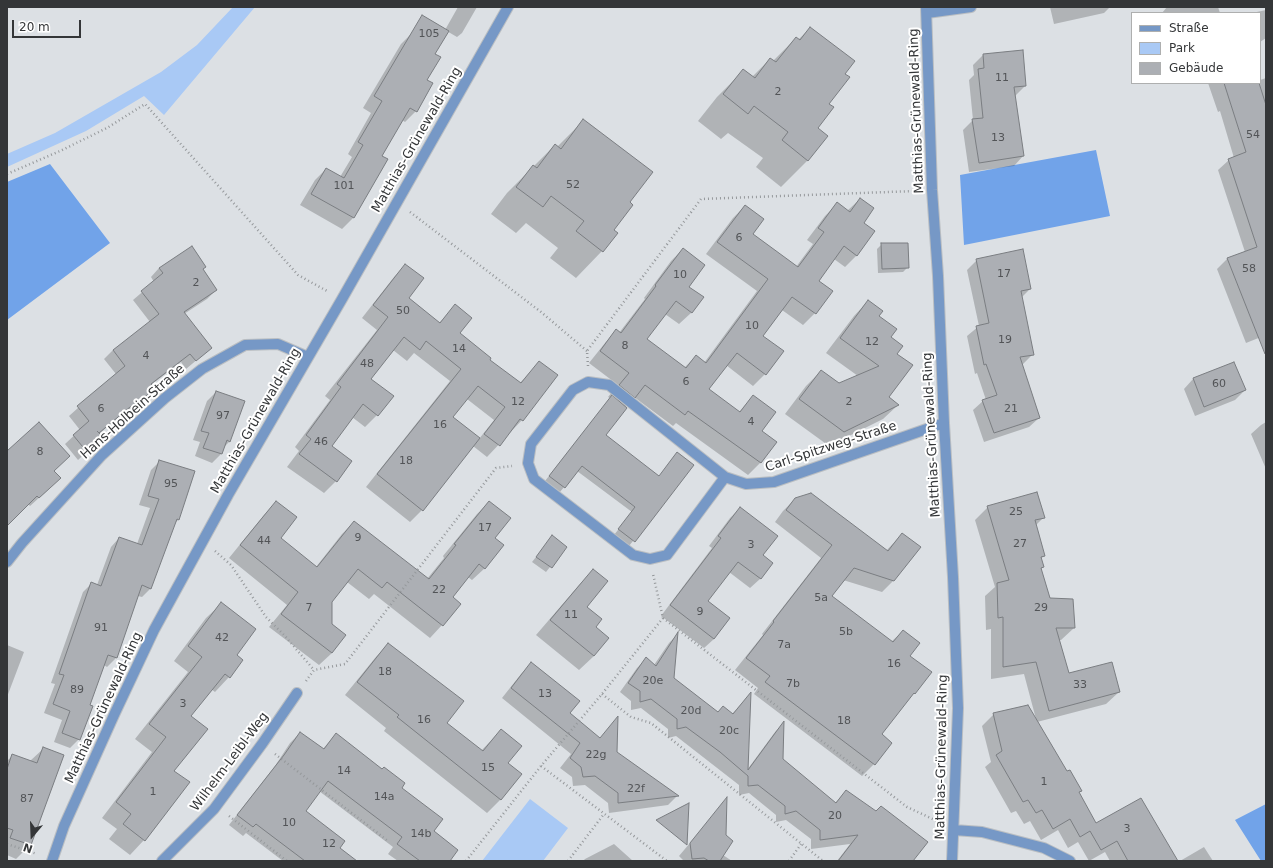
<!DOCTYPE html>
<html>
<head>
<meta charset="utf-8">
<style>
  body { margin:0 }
  #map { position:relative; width:1273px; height:868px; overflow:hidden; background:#dce0e4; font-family:"DejaVu Sans",sans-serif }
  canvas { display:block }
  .frame { position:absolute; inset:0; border:8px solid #343638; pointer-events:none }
  .legend { position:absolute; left:1131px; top:12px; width:130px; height:72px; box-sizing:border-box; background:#fff; border:1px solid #aeafaf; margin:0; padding:5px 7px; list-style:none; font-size:12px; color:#343638 }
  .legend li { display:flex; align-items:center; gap:8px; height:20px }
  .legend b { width:20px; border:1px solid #aeafaf }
  .north { position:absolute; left:12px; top:816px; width:40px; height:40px; -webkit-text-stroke:3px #fff; paint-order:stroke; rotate:199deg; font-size:11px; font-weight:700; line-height:16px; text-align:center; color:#343638 }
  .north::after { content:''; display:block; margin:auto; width:14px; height:18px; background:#343638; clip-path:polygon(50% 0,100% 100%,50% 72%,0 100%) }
  .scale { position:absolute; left:12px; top:20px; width:69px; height:18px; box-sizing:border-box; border:2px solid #343638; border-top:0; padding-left:5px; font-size:12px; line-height:14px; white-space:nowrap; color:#343638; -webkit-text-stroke:3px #fff; paint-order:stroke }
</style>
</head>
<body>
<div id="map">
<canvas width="1273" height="868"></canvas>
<div class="frame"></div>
<ul class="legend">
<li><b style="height:5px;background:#7698c6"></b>Straße</li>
<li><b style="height:11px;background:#a9c9f5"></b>Park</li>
<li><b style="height:11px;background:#acafb4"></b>Gebäude</li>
</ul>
<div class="north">N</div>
<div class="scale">20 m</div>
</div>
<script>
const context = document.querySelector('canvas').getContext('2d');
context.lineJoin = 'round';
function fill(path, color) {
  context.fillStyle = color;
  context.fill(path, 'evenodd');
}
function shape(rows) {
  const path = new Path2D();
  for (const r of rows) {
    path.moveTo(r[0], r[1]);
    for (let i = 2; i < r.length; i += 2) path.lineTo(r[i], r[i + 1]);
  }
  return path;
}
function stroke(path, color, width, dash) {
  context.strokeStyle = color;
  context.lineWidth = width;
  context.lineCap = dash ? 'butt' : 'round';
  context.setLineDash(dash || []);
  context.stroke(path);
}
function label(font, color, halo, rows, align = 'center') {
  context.font = font + ' "DejaVu Sans",sans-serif';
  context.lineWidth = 4;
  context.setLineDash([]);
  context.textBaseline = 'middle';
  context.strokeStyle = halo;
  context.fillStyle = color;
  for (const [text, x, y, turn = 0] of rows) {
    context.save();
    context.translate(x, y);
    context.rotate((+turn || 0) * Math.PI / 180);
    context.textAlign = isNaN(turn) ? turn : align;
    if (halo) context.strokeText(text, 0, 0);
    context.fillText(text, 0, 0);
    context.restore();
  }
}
fill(shape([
  [233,7,255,7,164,115,144,96,86,131,7,167,7,154,55,133,161,72,197,45],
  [530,799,568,828,543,861,482,861]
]), '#a9c9f5');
fill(shape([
  [1096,150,1110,216,964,245,960,175],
  [50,164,110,243,7,320,7,182],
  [1266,804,1266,861,1261,861,1235,820]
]), '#71a3e9');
fill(shape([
  [458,7,477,7,462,33,457,37,445,30],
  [1050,7,1110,7,1104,13,1054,24],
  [1167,7,1218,7,1220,13,1162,13],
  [1266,10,1266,38,1260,42,1260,13,1252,13],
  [810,28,844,74,817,128,808,160,781,187,756,167,763,158,728,133,721,139,698,121,717,97,744,70,752,77,770,59,773,61,796,38,798,40],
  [412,33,434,54,416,111,405,122,402,120,381,157,387,160,353,218,342,229,300,205,315,180,326,169,340,177,352,157,348,154,371,113,363,108,401,44],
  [1022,52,1025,86,1015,96,1023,156,1014,166,969,172,963,130,973,120,969,80,974,75,973,65,983,55],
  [1266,78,1266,102,1264,102,1266,108,1266,335,1246,343,1217,269,1227,259,1245,252,1218,170,1229,160,1234,158,1220,111,1218,112,1208,83,1260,83,1260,80],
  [583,121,629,203,613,230,602,251,576,278,550,258,558,248,526,223,516,233,491,214,507,193,555,145,557,147],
  [860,199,862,223,857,255,845,267,834,259,818,281,831,291,815,313,803,325,782,310,762,337,765,374,753,386,726,365,708,389,739,412,753,396,761,431,776,442,760,463,748,475,676,423,673,426,634,397,625,407,605,435,658,477,693,465,629,546,614,535,632,512,577,471,560,492,545,481,610,398,608,397,618,385,589,363,605,343,616,331,619,333,645,299,644,298,671,261,683,249,688,287,702,298,691,313,679,324,665,314,646,339,684,368,696,356,704,363,757,291,706,254,733,218,745,206,751,234,796,267,813,244,807,240,825,216,837,204,847,211],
  [882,244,908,267,903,272,878,273,877,249],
  [977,260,1030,289,1022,297,1033,354,1023,364,1021,364,1039,418,1029,427,984,442,973,410,983,401,986,400,977,373,975,374,967,336,979,326,967,270],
  [406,265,407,298,439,323,455,306,458,333,489,360,520,383,539,362,522,420,487,457,473,446,422,510,410,522,366,487,450,381,414,353,407,361,393,350,370,379,377,415,365,427,352,417,330,446,351,461,336,481,324,493,287,467,299,451,295,447,330,400,325,396,377,330,362,318,394,277],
  [467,399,494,420,479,439,452,417],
  [159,268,202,269,216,290,207,299,184,314,211,348,186,369,181,362,151,385,154,389,145,398,128,411,127,410,99,434,102,438,78,460,65,444,80,430,69,416,116,374,104,359,113,350,150,322,133,300,154,282,151,277],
  [868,301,889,337,896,354,888,397,898,405,883,419,829,446,785,414,806,386,821,371,838,384,858,376,826,353,854,316],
  [1193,379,1245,390,1235,400,1195,416,1184,389],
  [216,392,230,441,223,448,221,454,212,463,195,456,200,442,193,440,207,401],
  [1266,422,1266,469,1251,434,1261,425],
  [7,453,53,471,51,487,30,506,28,504,7,525],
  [160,461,194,472,178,520,174,524,151,588,142,597,138,596,116,658,107,667,104,665,88,705,79,739,70,748,54,742,62,720,44,713,55,684,51,683,83,592,92,583,97,585,111,547,119,538,137,544,150,508,139,505,151,470],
  [795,499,886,551,902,534,894,580,882,592,843,580,830,596,891,642,903,631,909,656,914,693,905,702,880,735,874,764,862,776,754,694,758,688,735,670,763,635,762,634,821,558,775,522,783,511],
  [276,502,279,538,316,567,342,534,354,522,427,579,444,558,443,556,477,514,489,502,493,538,485,568,472,580,468,577,451,597,459,604,442,625,430,638,374,594,369,599,347,582,331,602,331,624,345,635,332,653,319,665,269,627,287,605,229,558,264,515],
  [988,507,1044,517,1035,526,1044,555,1041,559,1043,567,1041,569,1050,599,1074,628,1061,640,1058,640,1069,675,1119,692,1106,704,1037,722,1096,824,1177,861,1110,861,1105,852,1089,861,1078,842,1068,848,1058,830,1041,840,1030,821,1024,824,1016,811,1011,813,985,767,991,762,982,726,994,714,1036,719,1024,674,991,679,991,629,986,630,985,596,995,587,975,520],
  [740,508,762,556,772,563,760,579,750,588,729,572,706,601,729,619,714,639,704,648,661,616,712,548,709,546,730,518],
  [552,537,566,547,546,572,532,562],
  [593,570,586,607,594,656,579,670,536,635,579,585],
  [221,604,235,655,229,677,215,692,211,689,190,716,173,771,144,840,130,855,109,839,117,829,102,818,152,752,135,739,188,672,174,661,206,618],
  [677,635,673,679,718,713,732,714,750,694,747,770,775,732,783,724,782,759,835,803,846,791,912,861,837,861,850,844,811,849,811,839,786,820,776,822,776,815,749,793,739,795,739,785,676,736,668,738,668,729,641,708,631,710,631,701,620,692,637,668,646,659,654,665,669,643],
  [388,644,445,723,481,751,501,730,506,763,520,774,500,800,487,813,384,731,386,728,345,695,375,658],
  [7,645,24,652,7,697],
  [531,664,569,713,599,739,617,719,616,753,677,796,668,805,609,813,608,803,585,785,573,786,572,777,560,768,571,754,502,698,521,674],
  [300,733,322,750,336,734,400,788,433,831,448,861,398,861,388,854,393,847,319,791,304,811,338,848,355,861,283,861,246,833,243,836,229,825,275,766,290,743],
  [43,749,63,756,30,845,16,859,7,855,7,761,13,755,30,761],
  [726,800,723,855,732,861,684,861,679,856],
  [614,844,633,861,583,861,585,859],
  [1204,847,1213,861,1180,861]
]), '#0003');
const building = shape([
  [422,15,449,31,435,54,441,57,427,80,433,83,417,112,410,108,382,156,388,159,354,218,311,194,326,168,344,178,363,145,358,142,382,101,374,96,422,15],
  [810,27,855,61,845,74,850,77,829,104,834,107,818,128,828,136,808,161,782,140,788,132,754,106,748,114,723,94,743,69,755,78,770,58,776,62,796,37,800,40,810,27],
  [1023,50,1026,86,1014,87,1024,156,979,163,972,119,983,118,978,69,984,68,983,54,1023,50],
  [1224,83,1259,83,1266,105,1266,354,1265,354,1227,258,1257,247,1228,159,1246,152,1224,83],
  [583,119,653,172,630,202,633,205,614,230,618,233,603,252,576,231,584,221,551,196,543,207,516,187,533,165,537,168,555,144,561,149,583,119],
  [860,198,874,208,864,223,875,231,857,256,844,246,819,281,833,291,816,314,792,297,763,336,784,351,766,375,737,353,709,389,740,412,753,395,776,412,762,431,777,442,761,463,688,411,685,415,645,385,635,398,619,385,629,373,600,351,616,329,621,333,656,286,655,285,683,248,705,265,689,287,704,297,692,313,676,301,647,339,686,368,696,355,706,363,768,279,717,242,745,205,764,219,753,234,798,267,824,232,818,228,837,202,850,212,860,198],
  [881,243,908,243,909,268,882,269,881,243],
  [192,246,206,267,203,269,217,290,184,312,212,348,196,361,190,354,151,384,155,389,137,403,136,402,99,433,97,431,104,438,87,452,73,435,89,421,77,406,125,366,113,350,159,314,141,291,163,273,159,268,192,246],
  [1023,249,1031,289,1021,291,1034,355,1020,357,1040,418,994,433,982,400,997,395,986,364,984,365,976,326,989,323,976,259,1023,249],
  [405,264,424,278,409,298,440,323,455,304,472,318,460,333,491,358,490,360,521,383,539,361,558,375,523,421,520,419,500,446,484,434,505,407,478,386,453,417,480,438,423,511,377,474,461,369,426,341,420,350,404,337,371,379,394,396,378,416,363,404,332,446,352,461,337,482,299,454,311,439,306,435,341,387,337,384,388,317,373,305,405,264],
  [868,300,883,311,879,316,897,329,891,337,903,346,897,354,913,365,889,397,899,405,844,432,799,399,821,370,839,383,879,366,840,338,868,300],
  [1234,362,1246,390,1204,407,1193,378,1234,362],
  [216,391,245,401,230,442,227,440,222,454,203,448,209,433,201,431,216,391],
  [612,395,627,408,606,435,659,476,677,452,694,465,635,542,618,529,635,507,582,466,565,488,549,476,612,395],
  [39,422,70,456,54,471,61,478,39,498,37,496,7,526,7,451,39,422],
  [159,460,195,471,179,520,177,519,151,589,142,585,117,658,108,655,90,705,93,706,80,740,62,733,70,711,53,704,64,675,59,674,91,582,101,586,119,537,142,545,159,499,148,496,159,460],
  [1037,492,1045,518,1035,520,1045,556,1041,557,1044,567,1041,568,1050,598,1073,599,1075,628,1056,628,1069,673,1112,662,1120,692,1049,711,1036,662,1003,667,1003,617,998,618,997,583,1009,580,987,506,1037,492],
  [811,493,888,551,902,533,921,547,894,581,854,568,832,596,893,642,903,630,920,643,910,656,932,672,915,694,914,693,882,734,892,743,875,765,765,682,770,676,746,658,774,622,773,621,832,545,786,510,795,498,811,493],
  [276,501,297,517,281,538,317,567,354,521,429,579,456,545,454,544,489,501,511,518,495,538,504,545,485,569,479,564,453,597,461,604,443,626,387,582,382,588,358,569,332,602,332,624,346,635,332,653,281,614,298,592,240,545,276,501],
  [740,507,778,536,763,555,773,563,761,579,738,562,708,601,730,618,714,639,670,605,721,538,718,536,740,507],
  [552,535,567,547,552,568,536,557,552,535],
  [593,569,608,581,587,607,602,619,596,627,609,638,594,656,550,620,593,569],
  [221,602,256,629,237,655,243,660,230,678,225,674,191,716,208,729,174,771,190,782,145,841,123,824,131,814,116,802,166,737,149,724,202,657,188,646,221,602],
  [678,632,674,678,718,712,723,706,733,714,751,692,748,770,784,721,783,759,836,803,846,790,876,811,881,806,928,842,913,861,838,861,858,835,820,840,820,830,796,811,785,814,785,806,758,785,748,786,748,776,720,752,686,727,677,729,677,719,651,699,640,702,640,691,628,683,646,657,656,666,678,632],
  [388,643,464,701,447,723,483,751,501,729,522,746,508,763,522,774,501,800,397,717,399,715,357,682,388,643],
  [531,662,580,701,570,713,600,738,618,716,617,752,679,796,618,803,618,793,595,776,583,777,581,767,570,758,580,743,511,688,531,662],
  [1028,705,1067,771,1070,770,1082,791,1079,792,1096,823,1141,798,1178,861,1128,861,1117,841,1101,850,1090,831,1080,837,1070,819,1053,829,1042,810,1036,813,1028,800,1023,802,996,755,1002,751,993,713,1028,705],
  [300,732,324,749,336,733,382,769,384,767,405,783,402,788,443,819,434,831,458,850,450,861,420,861,397,844,402,837,328,781,306,811,345,841,340,848,357,861,305,861,256,824,253,827,237,815,284,755,300,732],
  [43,747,64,755,31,845,10,838,13,830,7,828,7,769,12,754,37,763,43,747],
  [727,797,726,835,733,841,720,861,709,861,704,858,692,859,690,843,727,797],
  [689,803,687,845,656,820,689,803]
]);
fill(building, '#acafb4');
stroke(building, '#7a7d81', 1);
const minor = shape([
  [926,7,932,190,938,276,944,423,953,577,958,708,952,861],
  [927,13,971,7],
  [725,477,667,555,650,559,633,555,534,479,528,463,531,444,573,390,588,382,609,385,725,477,746,484,774,482,944,423],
  [7,562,22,543,102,455,165,398,202,369,245,345,278,344,308,357],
  [954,830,982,832,1044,848,1070,861],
  [52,861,64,826,114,715,154,630,228,495,342,299,508,7],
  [162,861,214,809,262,744,297,693]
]);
stroke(minor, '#babec2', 12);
stroke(shape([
  [7,174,60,151,107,128,145,104,298,275,327,291],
  [410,212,541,312,587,351],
  [588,366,587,351,701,199,915,191],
  [215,551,231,565,266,617,285,636,314,670],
  [663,618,907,807,937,821],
  [306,681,314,670,345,664,496,468,512,466],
  [602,694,631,717,651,723,823,861],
  [275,754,388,841],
  [541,766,667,861],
  [229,816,287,861],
  [7,844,37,854],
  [466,861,541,766,602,694,663,618,653,574],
  [568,861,604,814],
  [789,861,801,844]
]), '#95989b', 2.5, [1, 3]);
stroke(minor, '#7698c6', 10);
label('11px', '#525457', null, [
  ["105",429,34],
  ["11",1002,78],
  ["2",778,92],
  ["54",1253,135],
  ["13",998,138],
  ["52",573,185],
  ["101",344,186],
  ["6",739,238],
  ["58",1249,269],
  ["17",1004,274],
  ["10",680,275],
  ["2",196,283],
  ["50",403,311],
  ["10",752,326],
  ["19",1005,340],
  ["12",872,342],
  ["8",625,346],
  ["14",459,349],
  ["4",146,356],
  ["48",367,364],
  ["6",686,382],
  ["60",1219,384],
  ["12",518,402],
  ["2",849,402],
  ["6",101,409],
  ["21",1011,409],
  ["97",223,416],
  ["4",751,422],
  ["16",440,425],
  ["46",321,442],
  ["8",40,452],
  ["18",406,461],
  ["95",171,484],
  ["25",1016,512],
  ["17",485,528],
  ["9",358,538],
  ["44",264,541],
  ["27",1020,544],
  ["3",751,545],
  ["22",439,590],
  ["5a",821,598],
  ["7",309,608],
  ["29",1041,608],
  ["9",700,612],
  ["11",571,615],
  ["91",101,628],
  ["5b",846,632],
  ["42",222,638],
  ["7a",784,645],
  ["16",894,664],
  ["18",385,672],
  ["20e",653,681],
  ["7b",793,684],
  ["33",1080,685],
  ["89",77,690],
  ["13",545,694],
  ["3",183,704],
  ["20d",691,711],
  ["16",424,720],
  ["18",844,721],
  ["20c",729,731],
  ["22g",596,755],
  ["15",488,768],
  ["14",344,771],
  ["1",1044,782],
  ["22f",636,789],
  ["1",153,792],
  ["14a",384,797],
  ["87",27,799],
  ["20",835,816],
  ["10",289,823],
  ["3",1127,829],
  ["14b",421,834],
  ["12",329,844]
]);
label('13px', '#343638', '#fff', [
  ["Matthias-Grünewald-Ring",917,111,-92],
  ["Matthias-Grünewald-Ring",417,140,-60],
  ["Hans-Holbein-Straße",133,412,-42],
  ["Matthias-Grünewald-Ring",256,421,-60],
  ["Matthias-Grünewald-Ring",932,435,-93],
  ["Carl-Spitzweg-Straße",831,447,-18],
  ["Matthias-Grünewald-Ring",104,708,-65],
  ["Matthias-Grünewald-Ring",942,757,-89],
  ["Wilhelm-Leibl-Weg",230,762,-53]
]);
</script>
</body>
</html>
